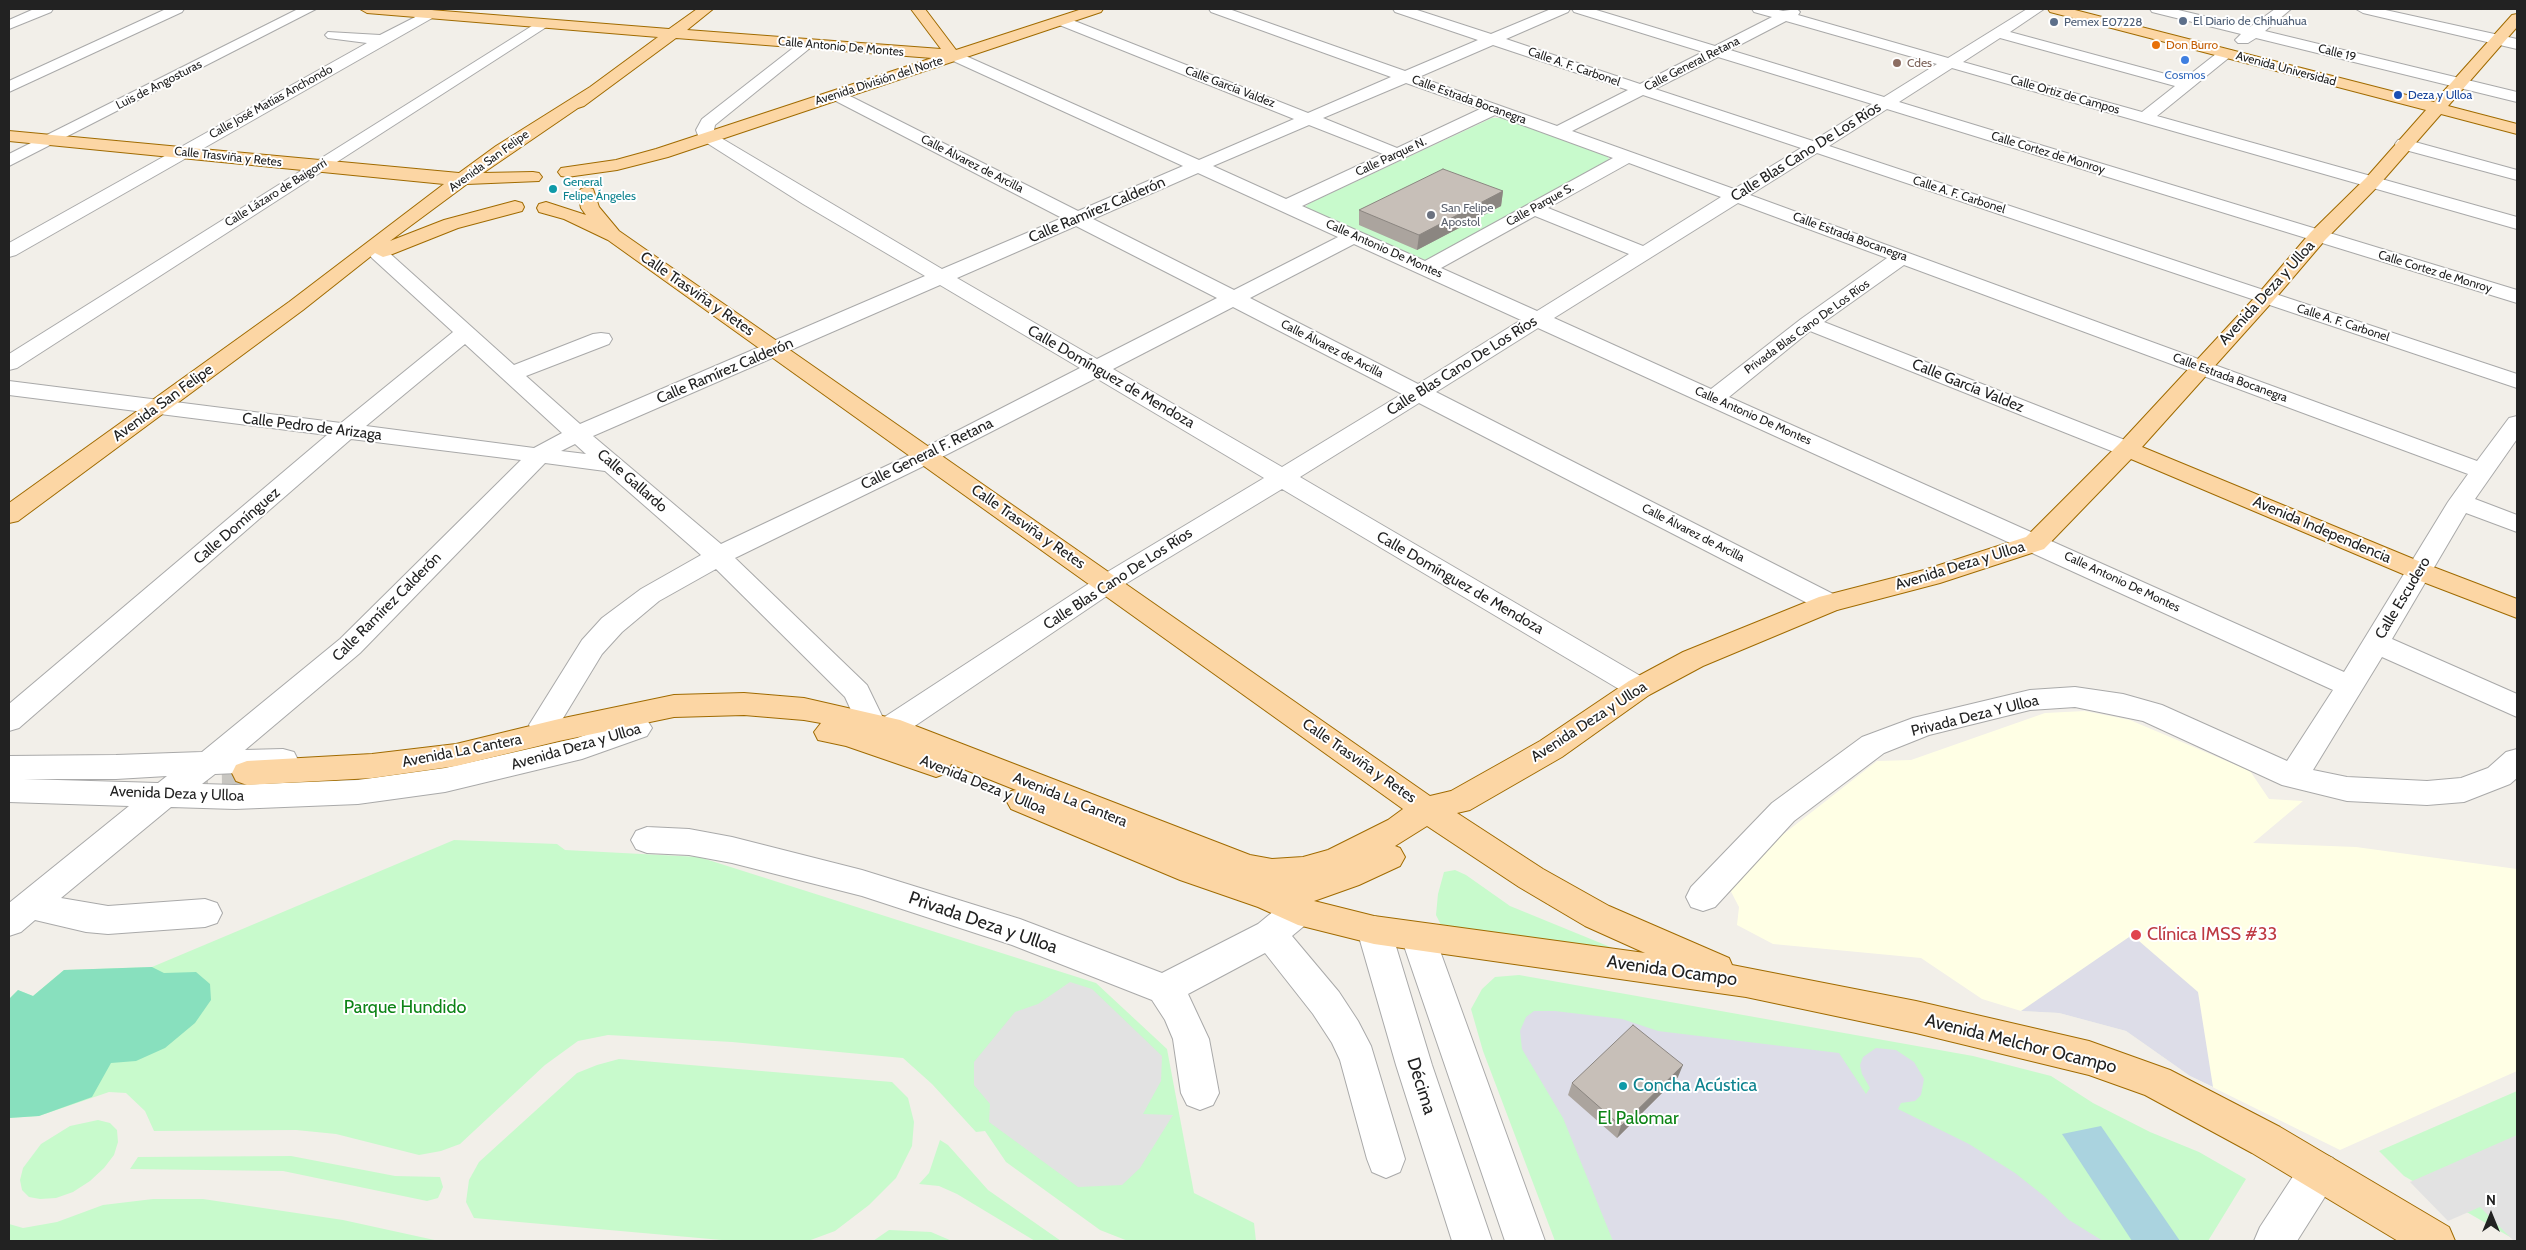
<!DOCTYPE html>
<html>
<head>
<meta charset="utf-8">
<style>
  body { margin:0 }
  #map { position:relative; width:2526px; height:1250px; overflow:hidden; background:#f2efe9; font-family:Cabin,sans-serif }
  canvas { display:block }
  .frame { position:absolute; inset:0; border:10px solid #222; pointer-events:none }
  .north { position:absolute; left:2466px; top:1190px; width:50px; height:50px; -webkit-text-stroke:4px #fff; paint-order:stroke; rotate:0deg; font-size:14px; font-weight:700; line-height:20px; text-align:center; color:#222 }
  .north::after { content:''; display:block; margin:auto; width:18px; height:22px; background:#222; clip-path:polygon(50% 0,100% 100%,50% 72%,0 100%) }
</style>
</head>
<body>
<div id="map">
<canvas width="2526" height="1250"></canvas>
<div class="frame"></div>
<div class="north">N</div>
</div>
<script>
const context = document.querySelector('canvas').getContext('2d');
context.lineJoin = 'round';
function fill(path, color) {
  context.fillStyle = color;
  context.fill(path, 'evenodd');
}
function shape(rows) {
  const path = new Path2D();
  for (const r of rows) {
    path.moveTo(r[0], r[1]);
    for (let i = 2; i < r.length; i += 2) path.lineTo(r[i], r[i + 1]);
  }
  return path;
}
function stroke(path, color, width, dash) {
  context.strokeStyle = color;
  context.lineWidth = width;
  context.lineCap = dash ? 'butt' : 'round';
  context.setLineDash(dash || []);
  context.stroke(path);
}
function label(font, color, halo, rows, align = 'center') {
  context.font = font + ' Cabin,sans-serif';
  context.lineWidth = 4;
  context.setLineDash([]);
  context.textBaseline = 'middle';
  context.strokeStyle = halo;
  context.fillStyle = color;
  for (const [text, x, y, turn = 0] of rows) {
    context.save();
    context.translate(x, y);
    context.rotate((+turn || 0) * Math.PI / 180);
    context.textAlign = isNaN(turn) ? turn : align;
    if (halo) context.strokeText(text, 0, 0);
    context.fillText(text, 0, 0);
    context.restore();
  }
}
fill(shape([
  [2085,711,2130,720,2250,771,2269,799,2303,801,2253,843,2356,847,2517,869,2517,1071,2340,1150,2190,1076,2126,1031,2059,1013,2021,1011,1982,999,1921,958,1773,944,1737,925,1739,907,1727,884,1735,872,1877,761,1911,760,2045,713]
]), '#ffffe5');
fill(shape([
  [1492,118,1502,118,1607,156,1610,160,1430,262,1304,208,1310,203],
  [454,840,557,844,565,850,699,857,1096,983,1167,1049,1194,1193,1254,1223,1256,1241,1128,1241,1100,1230,1006,1162,985,1131,976,1132,932,1084,903,1058,732,1042,608,1035,578,1041,545,1065,460,1144,441,1151,419,1155,336,1134,296,1130,154,1131,145,1111,126,1093,109,1092,39,1116,9,1118,9,999,18,990,33,996,64,970,152,967],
  [1455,870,1466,875,1510,906,1620,951,1452,929,1441,925,1436,915,1438,894,1444,872],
  [1519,975,1973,1056,2051,1076,2093,1103,2150,1132,2199,1152,2246,1179,2208,1241,1555,1241,1483,1051,1471,1009,1482,989,1495,977],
  [619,1059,892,1082,908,1098,914,1122,912,1146,896,1178,869,1205,835,1231,808,1241,733,1241,474,1218,466,1202,469,1180,479,1162,577,1073,597,1065],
  [2517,1091,2517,1241,2404,1176,2379,1151],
  [98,1120,110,1123,117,1130,118,1142,114,1155,104,1168,90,1181,73,1192,56,1198,40,1199,29,1197,22,1190,20,1180,23,1168,41,1144,70,1126],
  [940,1140,948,1145,988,1190,1061,1241,1035,1241,957,1194,939,1186,919,1184,929,1173],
  [291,1156,395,1176,440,1177,443,1187,438,1198,427,1201,283,1171,130,1169,138,1157],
  [153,1199,203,1199,343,1220,439,1241,9,1241,9,1224,23,1228,57,1222,103,1205],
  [889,1230,931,1232,952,1241,873,1241]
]), '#c8facc');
fill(shape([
  [152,967,164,973,196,972,210,984,211,1000,195,1023,165,1048,136,1061,111,1063,92,1097,39,1116,9,1118,9,999,18,990,33,996,64,970]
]), '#88e0be');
fill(shape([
  [1070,982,1092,989,1162,1056,1161,1081,1143,1114,1173,1115,1140,1168,1122,1185,1078,1187,989,1122,990,1104,974,1085,974,1062,1015,1012,1038,1004],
  [2517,1135,2517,1241,2514,1241,2480,1207,2448,1221,2410,1182]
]), '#e2e2e2');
fill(shape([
  [2132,935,2198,992,2213,1087,2190,1076,2126,1031,2059,1013,2021,1011],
  [1534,1011,1555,1011,1622,1019,1658,1031,1839,1053,1866,1094,1870,1088,1862,1074,1860,1065,1863,1057,1876,1048,1896,1050,1914,1062,1924,1079,1921,1095,1915,1101,1901,1103,1898,1109,1969,1144,2015,1173,2044,1196,2069,1220,2103,1241,1613,1241,1563,1118,1522,1049,1520,1031,1526,1017]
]), '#dddde8');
fill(shape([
  [2101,1126,2180,1241,2132,1241,2062,1134]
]), '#aad3df');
stroke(shape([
  [180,785,241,784]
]), '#c8c6c1', 28, [28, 14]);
const minor = shape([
  [34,9,53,9,51,12,9,29,9,20,34,9],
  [166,9,184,9,182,12,9,92,9,81,166,9],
  [298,9,316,9,9,166,9,154,298,9],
  [1209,9,1229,9,1405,71,1478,40,1395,12,1393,9,1414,9,1491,34,1551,9,1570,9,1568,12,1506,39,1640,84,1703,52,1574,12,1572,9,1593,9,1715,46,1772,17,1754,12,1752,9,1774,9,1783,11,1797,9,1800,12,1798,15,1948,58,2027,9,2044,9,2010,32,2184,79,2221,50,2231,50,2234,53,2231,56,2157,116,2517,217,2517,229,1952,68,1899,102,2517,290,2517,303,1887,109,1829,146,2517,374,2517,388,1817,153,1750,195,2477,461,2509,418,2517,416,2517,439,2475,499,2517,515,2517,532,2466,513,2392,639,2517,694,2517,717,2382,657,2313,770,2347,777,2427,781,2461,778,2488,768,2506,752,2517,749,2517,778,2510,784,2464,802,2427,805,2347,801,2282,785,2143,721,2075,707,2030,710,1929,735,1884,753,1794,821,1715,907,1703,911,1691,907,1686,897,1691,887,1772,803,1862,737,1913,718,2030,690,2075,687,2123,694,2162,705,2287,761,2333,690,1538,328,1436,392,1839,597,1843,603,1839,609,1829,612,1819,609,1419,403,1300,477,1649,681,1653,688,1649,695,1639,698,1629,695,1282,489,1117,589,900,736,890,739,880,736,877,731,870,733,860,730,845,697,716,569,659,601,622,632,602,654,554,733,544,736,534,733,529,725,582,640,602,618,641,589,701,555,605,471,545,463,360,653,245,750,283,749,294,752,298,760,294,768,283,771,215,774,202,784,235,785,358,780,445,768,577,738,637,717,647,720,652,728,647,736,582,759,445,792,358,804,235,809,171,807,61,898,108,906,205,899,217,903,222,913,217,923,205,927,108,934,86,932,35,920,21,932,9,936,9,903,129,806,9,802,9,756,116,755,202,752,340,639,521,460,351,439,19,728,9,731,9,704,327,435,9,395,9,381,341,423,453,332,372,258,369,254,372,250,379,248,386,250,514,365,593,334,601,333,609,334,612,339,609,344,526,376,580,424,925,276,803,204,699,138,696,130,702,119,802,41,812,41,815,44,715,125,714,130,716,135,942,269,1062,218,830,98,828,95,830,92,842,92,1078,211,1183,166,949,59,946,56,949,53,959,53,1199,160,1294,119,1057,24,1055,21,1057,18,1067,18,1308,113,1391,77,1211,12,1209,9],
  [1786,21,1937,64,1884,97,1730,50,1786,21],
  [2000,38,2175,86,2142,112,1963,62,2000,38],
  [1493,45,1628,90,1557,126,1419,77,1493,45],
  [1718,57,1872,104,1813,141,1655,89,1718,57],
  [1406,83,1480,109,1397,148,1323,118,1406,83],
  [1643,95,1801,148,1734,189,1572,131,1643,95],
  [1495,115,1613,158,1425,261,1302,206,1495,115],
  [1309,125,1383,154,1286,199,1213,166,1309,125],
  [1629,163,1721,197,1643,246,1548,208,1629,163],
  [1198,173,1338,237,1234,290,1093,219,1198,173],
  [1738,203,1887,258,1801,319,1711,389,1554,318,1738,203],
  [1535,216,1629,254,1537,311,1441,268,1535,216],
  [1076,226,1217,298,1097,359,957,278,1076,226],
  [1354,244,1521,320,1418,384,1250,298,1354,244],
  [1904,265,2468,474,2448,502,2344,672,1729,397,1810,331,2119,454,2127,456,2135,454,2139,449,2135,444,1824,322,1904,265],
  [940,285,1080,368,918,451,721,544,593,436,940,285],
  [1233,307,1402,394,1282,467,1113,369,1233,307],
  [465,344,562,433,534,448,366,426,465,344],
  [1096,378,1264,478,1099,577,883,718,867,685,735,558,934,461,1096,378],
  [575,444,586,454,561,451,575,444],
  [167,776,158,783,24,779,116,779,167,776],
  [2150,9,2174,9,2250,27,2275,9,2291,9,2265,31,2517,92,2517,102,2256,38,2248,43,2238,43,2235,40,2241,34,2152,12,2150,9],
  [2356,9,2381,9,2517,39,2517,49,2363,13,2356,9],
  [429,10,434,11,436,14,434,17,16,255,9,257,9,243,367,43,328,38,325,35,328,32,380,35,429,10],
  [543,19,550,23,548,26,17,368,9,370,9,354,543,19],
  [2404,139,2517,170,2517,180,2398,148,2395,144,2398,140,2404,139],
  [647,827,689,829,732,837,862,870,1020,919,1162,973,1258,924,1286,901,1298,897,1310,901,1315,911,1310,921,1292,936,1339,992,1358,1021,1371,1046,1405,1159,1400,1172,1386,1178,1372,1172,1367,1159,1340,1060,1332,1043,1313,1014,1265,953,1188,994,1209,1039,1219,1093,1213,1105,1200,1110,1187,1105,1181,1093,1173,1039,1165,1020,1152,1000,1012,945,862,896,732,863,689,855,647,853,636,849,631,840,636,831,647,827],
  [1374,916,1386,920,1391,930,1432,1065,1492,1241,1452,1241,1396,1065,1357,930,1362,920,1374,916],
  [1418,923,1430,927,1435,937,1545,1241,1505,1241,1401,937,1406,927,1418,923],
  [2319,1152,2333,1158,2339,1171,2333,1184,2297,1241,2254,1241,2260,1227,2305,1158,2319,1152]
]);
const major = shape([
  [360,9,418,9,669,29,697,9,713,9,687,30,941,49,911,9,925,9,956,50,1082,9,1103,9,1101,12,668,157,617,170,567,177,561,176,558,172,561,168,616,160,656,149,932,58,676,38,584,106,578,108,483,173,533,172,539,173,542,177,539,181,467,184,390,241,444,220,515,201,522,203,524,207,522,211,458,228,390,255,383,257,375,253,303,310,18,521,9,523,9,503,289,302,444,184,9,141,9,131,459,173,496,146,590,87,658,37,367,13,360,9],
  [2048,9,2071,9,2434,102,2512,15,2517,14,2517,27,2448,106,2517,124,2517,134,2441,114,2378,186,2325,240,2273,301,2142,447,2428,565,2517,599,2517,618,2410,577,2131,459,2044,549,1940,583,1837,610,1703,666,1649,695,1562,757,1470,810,1457,813,1543,869,1609,906,1729,958,1732,965,1916,1001,2089,1041,2170,1070,2280,1127,2449,1227,2455,1241,2398,1241,2252,1153,2145,1095,2089,1075,1916,1033,1746,997,1374,944,1298,925,1258,907,1180,880,1011,809,1006,800,1011,791,1016,790,951,764,947,773,936,777,846,746,818,740,814,732,821,723,804,720,744,715,674,717,559,741,456,766,372,778,247,785,236,781,232,773,236,765,247,761,372,754,456,744,559,719,674,695,744,693,804,698,900,720,1250,855,1272,859,1303,857,1328,850,1388,820,1403,809,608,240,564,219,539,212,537,208,539,204,546,202,586,215,581,208,578,193,581,189,587,187,593,189,599,207,619,231,1430,796,1451,791,1540,741,1629,681,1683,652,1819,597,1924,570,2026,537,2119,444,2259,293,2311,232,2366,178,2426,110,2050,12,2048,9],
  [1427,826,1519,887,1585,926,1645,953,1374,916,1314,901,1359,885,1400,866,1405,857,1400,848,1395,846,1427,826]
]);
stroke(minor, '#a9a9a9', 2);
stroke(major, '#a06b00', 2);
fill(minor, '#fff');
fill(major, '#fcd6a4');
fill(shape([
  [1503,191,1501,206,1417,250,1359,225,1359,210],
  [1678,1077,1617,1138,1568,1095,1572,1083]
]), '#aba49e');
fill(shape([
  [1503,191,1501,206,1417,250,1419,235],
  [1683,1065,1678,1077,1617,1138,1621,1126]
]), '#8b8681');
const building = shape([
  [1443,169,1503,191,1419,235,1359,210,1443,169],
  [1633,1025,1683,1065,1621,1126,1572,1083,1633,1025]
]);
fill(building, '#c7bfb8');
stroke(building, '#8b8681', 1);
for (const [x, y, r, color] of [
  [2183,21,5,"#5c6f8a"],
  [2054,22,5,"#5c6f8a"],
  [2156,45,5,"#e8710a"],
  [2185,60,5,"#3f7fe0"],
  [1897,63,5,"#8d6e63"],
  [2398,95,5,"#1a4fb4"],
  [553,189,5,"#0f9aa8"],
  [1431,215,5,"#6b7280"],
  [2136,935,6,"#e0444e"],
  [1623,1086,5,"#0f9aa8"]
]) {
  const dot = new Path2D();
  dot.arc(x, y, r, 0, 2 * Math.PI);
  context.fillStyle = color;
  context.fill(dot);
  stroke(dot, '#fff', 2);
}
label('12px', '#4e5e75', '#fff', [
  ["El Diario de Chihuahua",2193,21],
  ["Pemex E07228",2064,22]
], 'left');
label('12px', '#c56008', '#fff', [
  ["Don Burro",2166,45]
], 'left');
label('12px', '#222', '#fff', [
  ["Calle Antonio De Montes",841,47,5],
  ["Calle 19",2337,53,14],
  ["Calle General Retana",1692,64,-27],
  ["Calle A. F. Carbonel",1574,67,19],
  ["Avenida Universidad",2286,69,15],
  ["Avenida División del Norte",879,81,-18],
  ["Luis de Angosturas",159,85,-27],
  ["Calle García Valdez",1230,87,21],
  ["Calle Ortiz de Campos",2065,95,16],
  ["Calle Estrada Bocanegra",1469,100,20],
  ["Calle José Matías Anchondo",271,102,-29],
  ["Calle Cortez de Monroy",2048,153,17],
  ["Calle Trasviña y Retes",228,157,6],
  ["Calle Parque N.",1391,157,-25],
  ["Avenida San Felipe",489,161,-36],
  ["Calle Álvarez de Arcilla",972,164,27],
  ["Calle Lázaro de Baigorri",276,193,-32],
  ["Calle A. F. Carbonel",1959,195,18],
  ["Calle Parque S.",1540,205,-29],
  ["Calle Estrada Bocanegra",1850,237,20],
  ["Calle Antonio De Montes",1384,249,24],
  ["Calle Cortez de Monroy",2435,272,17],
  ["Calle A. F. Carbonel",2343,323,18],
  ["Privada Blas Cano De Los Ríos",1807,327,-36],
  ["Calle Álvarez de Arcilla",1332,349,27],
  ["Calle Estrada Bocanegra",2230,378,20],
  ["Calle Antonio De Montes",1753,416,24],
  ["Calle Álvarez de Arcilla",1693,533,27],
  ["Calle Antonio De Montes",2122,582,25]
]);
label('12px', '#785e54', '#fff', [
  ["Cdes",1907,63]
], 'left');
label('12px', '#366cbe', '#fff', [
  ["Cosmos",2185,75]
]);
label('12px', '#164399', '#fff', [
  ["Deza y Ulloa",2408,95]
], 'left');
label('12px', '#0d838f', '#fff', [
  ["General",563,182],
  ["Felipe Ángeles",563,196]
], 'left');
label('12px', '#5b616d', '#fff', [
  ["San Felipe",1441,208],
  ["Apostol",1441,222]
], 'left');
label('15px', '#222', '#fff', [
  ["Calle Blas Cano De Los Ríos",1806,152,-32],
  ["Calle Ramírez Calderón",1097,210,-23],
  ["Avenida Deza y Ulloa",2267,293,-48],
  ["Calle Trasviña y Retes",697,294,35],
  ["Calle Blas Cano De Los Ríos",1462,366,-32],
  ["Calle Ramírez Calderón",725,371,-23],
  ["Calle Domínguez de Mendoza",1111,377,30],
  ["Calle García Valdez",1968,386,22],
  ["Avenida San Felipe",163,403,-36],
  ["Calle Pedro de Arizaga",312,427,7],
  ["Calle General F. Retana",927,454,-26],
  ["Calle Gallardo",632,481,41],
  ["Calle Domínguez",237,526,-41],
  ["Calle Trasviña y Retes",1028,527,35],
  ["Avenida Independencia",2322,530,23],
  ["Avenida Deza y Ulloa",1960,566,-17],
  ["Calle Blas Cano De Los Ríos",1118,579,-33],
  ["Calle Domínguez de Mendoza",1460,583,30],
  ["Calle Escudero",2403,598,-59],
  ["Calle Ramírez Calderón",387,607,-45],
  ["Privada Deza Y Ulloa",1975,716,-14],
  ["Avenida Deza y Ulloa",1589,722,-33],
  ["Avenida Deza y Ulloa",576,747,-16],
  ["Avenida La Cantera",462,751,-11],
  ["Calle Trasviña y Retes",1359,761,35],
  ["Avenida Deza y Ulloa",983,785,22],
  ["Avenida Deza y Ulloa",177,794,2],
  ["Avenida La Cantera",1070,800,22]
]);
label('18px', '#222', '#fff', [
  ["Privada Deza y Ulloa",983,923,19],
  ["Avenida Ocampo",1672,971,8],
  ["Avenida Melchor Ocampo",2021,1044,14],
  ["Décima",1421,1086,72]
]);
label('18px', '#be3a42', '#fff', [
  ["Clínica IMSS #33",2147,935]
], 'left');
label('18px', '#0c8416', '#fff', [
  ["Parque Hundido",405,1008],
  ["El Palomar",1638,1119]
]);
label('18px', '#0d838f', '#fff', [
  ["Concha Acústica",1633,1086]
], 'left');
</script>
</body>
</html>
